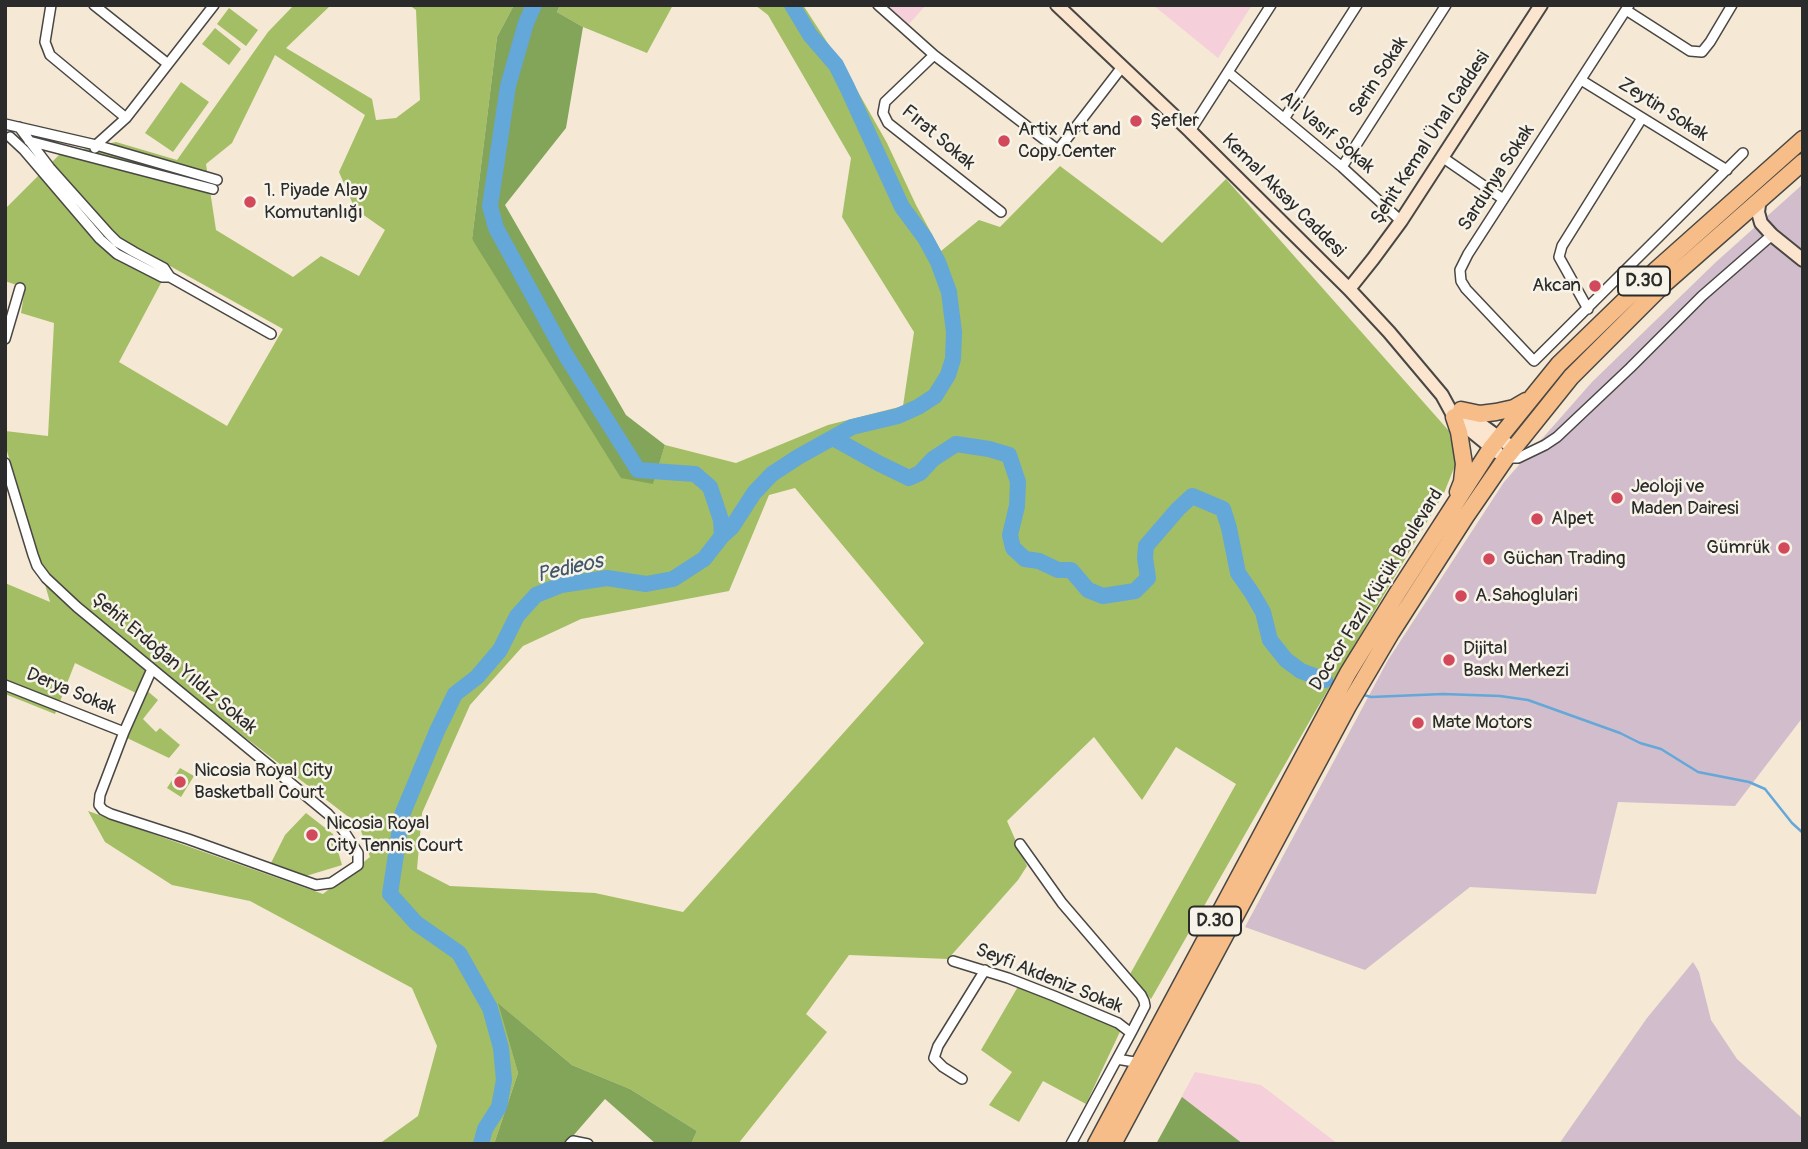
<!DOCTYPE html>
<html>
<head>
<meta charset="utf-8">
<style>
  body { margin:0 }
  #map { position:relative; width:1808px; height:1149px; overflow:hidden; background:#f5e8d4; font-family:Pangolin,sans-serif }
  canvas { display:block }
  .frame { position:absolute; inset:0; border:7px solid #2b2b2b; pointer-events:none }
</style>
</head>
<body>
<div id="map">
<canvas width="1808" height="1149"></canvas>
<div class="frame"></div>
</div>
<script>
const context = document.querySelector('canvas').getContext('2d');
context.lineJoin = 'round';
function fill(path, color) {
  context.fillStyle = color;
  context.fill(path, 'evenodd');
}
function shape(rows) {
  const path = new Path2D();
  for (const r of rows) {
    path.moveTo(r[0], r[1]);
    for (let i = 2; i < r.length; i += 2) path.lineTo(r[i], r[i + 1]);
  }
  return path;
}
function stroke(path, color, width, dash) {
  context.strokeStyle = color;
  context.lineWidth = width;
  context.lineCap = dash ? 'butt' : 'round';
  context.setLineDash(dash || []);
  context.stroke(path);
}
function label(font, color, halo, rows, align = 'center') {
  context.font = font + ' Pangolin,sans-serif';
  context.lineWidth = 5;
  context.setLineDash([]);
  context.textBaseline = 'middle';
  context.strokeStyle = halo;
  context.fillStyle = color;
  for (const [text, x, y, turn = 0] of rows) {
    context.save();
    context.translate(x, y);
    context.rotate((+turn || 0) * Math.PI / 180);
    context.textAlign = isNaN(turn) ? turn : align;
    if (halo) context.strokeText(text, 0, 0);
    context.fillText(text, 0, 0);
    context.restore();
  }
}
fill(shape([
  [887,5,926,5,909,24],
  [1153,5,1252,5,1218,58],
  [1195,1072,1261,1085,1338,1144,1156,1144]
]), '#f5cfd9');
fill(shape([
  [1803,184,1803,717,1735,806,1618,802,1596,894,1470,887,1365,970,1245,927,1388,660,1504,482,1592,382,1716,262],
  [1693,962,1699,972,1711,1020,1737,1059,1803,1119,1803,1144,1559,1144,1647,1018]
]), '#d1bdcb');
fill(shape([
  [294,5,331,5,286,48,372,99,376,120,396,118,420,100,416,10,409,5,514,5,497,37,472,239,653,483,665,445,736,463,828,425,903,406,914,332,842,217,851,158,768,15,755,5,803,5,849,76,887,143,916,205,941,251,979,220,1000,227,1060,166,1162,243,1226,179,1449,431,1456,463,1444,493,1312,717,1151,999,1129,976,1236,784,1176,747,1142,800,1094,737,1007,821,1027,866,1018,880,948,959,849,955,806,1014,827,1032,738,1144,691,1144,697,1131,630,1089,572,1065,499,1004,518,1073,494,1144,379,1144,418,1116,437,1046,412,988,250,901,172,885,105,842,88,811,323,894,370,857,359,825,151,665,138,694,75,663,55,714,5,694,5,583,50,602,5,444,5,431,48,436,54,323,21,313,25,288,5,281,5,209,60,154,116,142,177,160,268,32],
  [275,55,365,115,339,172,355,209,385,230,359,276,321,256,293,277,216,230,206,164,232,143],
  [170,266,283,329,227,426,119,362],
  [795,488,924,643,683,912,595,893,450,886,417,869,422,813,470,705,523,646,581,619,729,591,769,495],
  [560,5,673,5,647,53,583,27,557,12],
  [229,8,258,30,246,46,217,24],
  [215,28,241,49,229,65,202,44],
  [181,82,209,102,173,152,145,133],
  [145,689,158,700,143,719,156,732,160,728,180,745,169,758,125,737],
  [180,768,194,776,181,797,167,788],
  [306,813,333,834,342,865,306,876,271,863,285,835],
  [1023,978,1125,1021,1086,1104,1043,1081,1019,1122,989,1105,1012,1072,981,1050]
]), '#a3be65');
fill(shape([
  [514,5,560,5,557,12,583,27,566,128,505,205,626,415,665,445,653,484,621,478,472,239,497,37],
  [498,1003,572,1065,630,1089,697,1131,691,1144,656,1144,605,1099,566,1144,494,1144,518,1073],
  [1182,1097,1243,1144,1156,1144]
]), '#82a55a');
stroke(shape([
  [1325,680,1335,684],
  [1360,694,1371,697,1443,694,1500,696,1528,700,1620,733,1640,743,1661,749,1698,772,1749,782,1765,789,1792,823,1803,833]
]), '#64a7d9', 2.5);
stroke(shape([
  [833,438,878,463,909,478,920,473,933,459,956,444,989,449,1009,455,1018,482,1017,506,1010,535,1013,548,1025,559,1039,561,1058,570,1071,570,1088,590,1103,596,1135,591,1148,578,1145,558,1146,546,1178,509,1192,496,1223,509,1229,528,1238,573,1252,593,1263,612,1270,640,1286,660,1301,671,1325,680],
  [722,536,732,527,754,493,772,474,798,457,852,427,898,416,918,407,935,396,948,375,953,359,954,332,949,292,938,262,925,238,902,207,847,87,836,65,810,35,792,5],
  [481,1144,485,1129,499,1107,504,1080,501,1048,490,1008,459,953,416,923,390,894,402,815,437,731,455,694,477,677,500,650,517,616,536,595,561,585,607,578,646,584,673,579,704,559,722,536,721,520,710,487,695,474,638,470,565,354,496,228,490,206,508,86,526,23,534,5]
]), '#64a7d9', 16);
const street = shape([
  [51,5,45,42,50,55,126,118],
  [94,5,168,64],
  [878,5,934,55,1058,150,1122,67],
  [1629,5,1468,254,1460,270,1461,281,1466,289,1534,361,1743,153],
  [1626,10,1690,51,1702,52,1710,42,1732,5],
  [934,55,885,102,883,113,888,123,1001,212],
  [1228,72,1342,167,1401,221],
  [1581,80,1727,170],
  [1284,119,1357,5],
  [5,124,96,145,217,180],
  [19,127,50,168,109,234,117,242,134,252,164,268,170,277],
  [1190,131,1271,5],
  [10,137,24,150,100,239,117,254,162,277,170,277,271,334],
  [29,141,213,189],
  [95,148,96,145,126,118,214,5],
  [1442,157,1503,199],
  [1342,167,1446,5],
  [1588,309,1559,257,1562,246,1642,118],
  [5,339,20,288],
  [1506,458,1518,458,1545,445,1557,437,1630,368,1702,296,1772,235],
  [5,463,33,555,37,566,46,578,77,607,202,710,328,814,343,830,358,853,358,865,331,883,316,885,188,839,111,814,103,810,99,805,100,795,124,732,152,669],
  [5,685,124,732],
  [1020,844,1062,903,1141,995,1144,1001,1145,1006,1131,1033,1071,1144],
  [953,961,1008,978,1054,996,1118,1023,1131,1033],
  [1117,1059,1140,1063],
  [962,1079,943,1067,934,1058,938,1046,985,970],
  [570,1144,573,1141,588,1144]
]);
const secondary = shape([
  [1057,5,1190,131,1349,289,1389,332,1442,395,1454,417,1497,452],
  [1760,198,1758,212,1761,223,1772,235,1803,260],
  [1349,289,1373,259,1401,221,1541,5],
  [1464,412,1513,448]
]);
const highway = shape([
  [1461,410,1480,414,1496,412,1514,408,1526,401],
  [1454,417,1459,432,1464,464,1462,482,1458,492],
  [1096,1144,1348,673,1398,592,1491,448,1559,364,1656,270,1803,139],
  [1113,1144,1348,706,1391,633,1466,516,1506,458,1571,377,1663,285,1803,162]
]);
stroke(street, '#494744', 12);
stroke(secondary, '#494744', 16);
stroke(highway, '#494744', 19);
stroke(street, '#fff', 9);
stroke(secondary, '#fce5cf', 12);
stroke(highway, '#f7bd88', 16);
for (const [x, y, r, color] of [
  [1136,121,7,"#d1495b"],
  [1004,141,7,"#d1495b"],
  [250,202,7,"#d1495b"],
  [1595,286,7,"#d1495b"],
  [1617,498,7,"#d1495b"],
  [1537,519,7,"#d1495b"],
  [1784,548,7,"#d1495b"],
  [1489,559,7,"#d1495b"],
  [1461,596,7,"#d1495b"],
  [1449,660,7,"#d1495b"],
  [1418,723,7,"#d1495b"],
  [180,782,7,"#d1495b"],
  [312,835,7,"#d1495b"]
]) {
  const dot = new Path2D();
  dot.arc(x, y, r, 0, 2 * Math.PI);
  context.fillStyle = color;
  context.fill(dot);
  stroke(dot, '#f7f3e8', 2.5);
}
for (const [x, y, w] of [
  [1644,281,52],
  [1215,921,52]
]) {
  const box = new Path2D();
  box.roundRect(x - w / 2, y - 14.5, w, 29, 5);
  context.fillStyle = '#f7f3e8';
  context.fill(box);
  stroke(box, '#2b2b2b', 2);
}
label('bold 18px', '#2b2b2b', null, [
  ["D.30",1644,281],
  ["D.30",1215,921]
]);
label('19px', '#2b2b2b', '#f7f3e8', [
  ["Serin Sokak",1379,77,-57],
  ["Zeytin Sokak",1663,110,32],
  ["Ali Vasıf Sokak",1327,133,40],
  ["Fırat Sokak",938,138,40],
  ["Şehit Kemal Ünal Caddesi",1431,138,-57],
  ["Sardunya Sokak",1497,178,-57],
  ["Kemal Aksay Caddesi",1283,196,45],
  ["Doctor Fazıl Küçük Boulevard",1377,590,-58],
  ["Şehit Erdoğan Yıldız Sokak",174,664,40],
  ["Derya Sokak",71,692,22],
  ["Seyfi Akdeniz Sokak",1049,979,22]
]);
label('19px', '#2b2b2b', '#f7f3e8', [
  ["Şefler",1150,121],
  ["Artix Art and",1018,130],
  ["Copy Center",1018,152],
  ["1. Piyade Alay",264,191],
  ["Komutanlığı",264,213],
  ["Akcan",1581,286,"right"],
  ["Jeoloji ve",1631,487],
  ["Maden Dairesi",1631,509],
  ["Alpet",1551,519],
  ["Gümrük",1770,548,"right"],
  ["Güchan Trading",1503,559],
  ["A.Sahoglulari",1475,596],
  ["Dijital",1463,649],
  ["Baskı Merkezi",1463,671],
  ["Mate Motors",1432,723],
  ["Nicosia Royal City",194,771],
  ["Basketball Court",194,793],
  ["Nicosia Royal",326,824],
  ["City Tennis Court",326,846]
], 'left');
label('italic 21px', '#3f5668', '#f7f3e8', [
  ["Pedieos",570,569,-13]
]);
</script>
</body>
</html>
